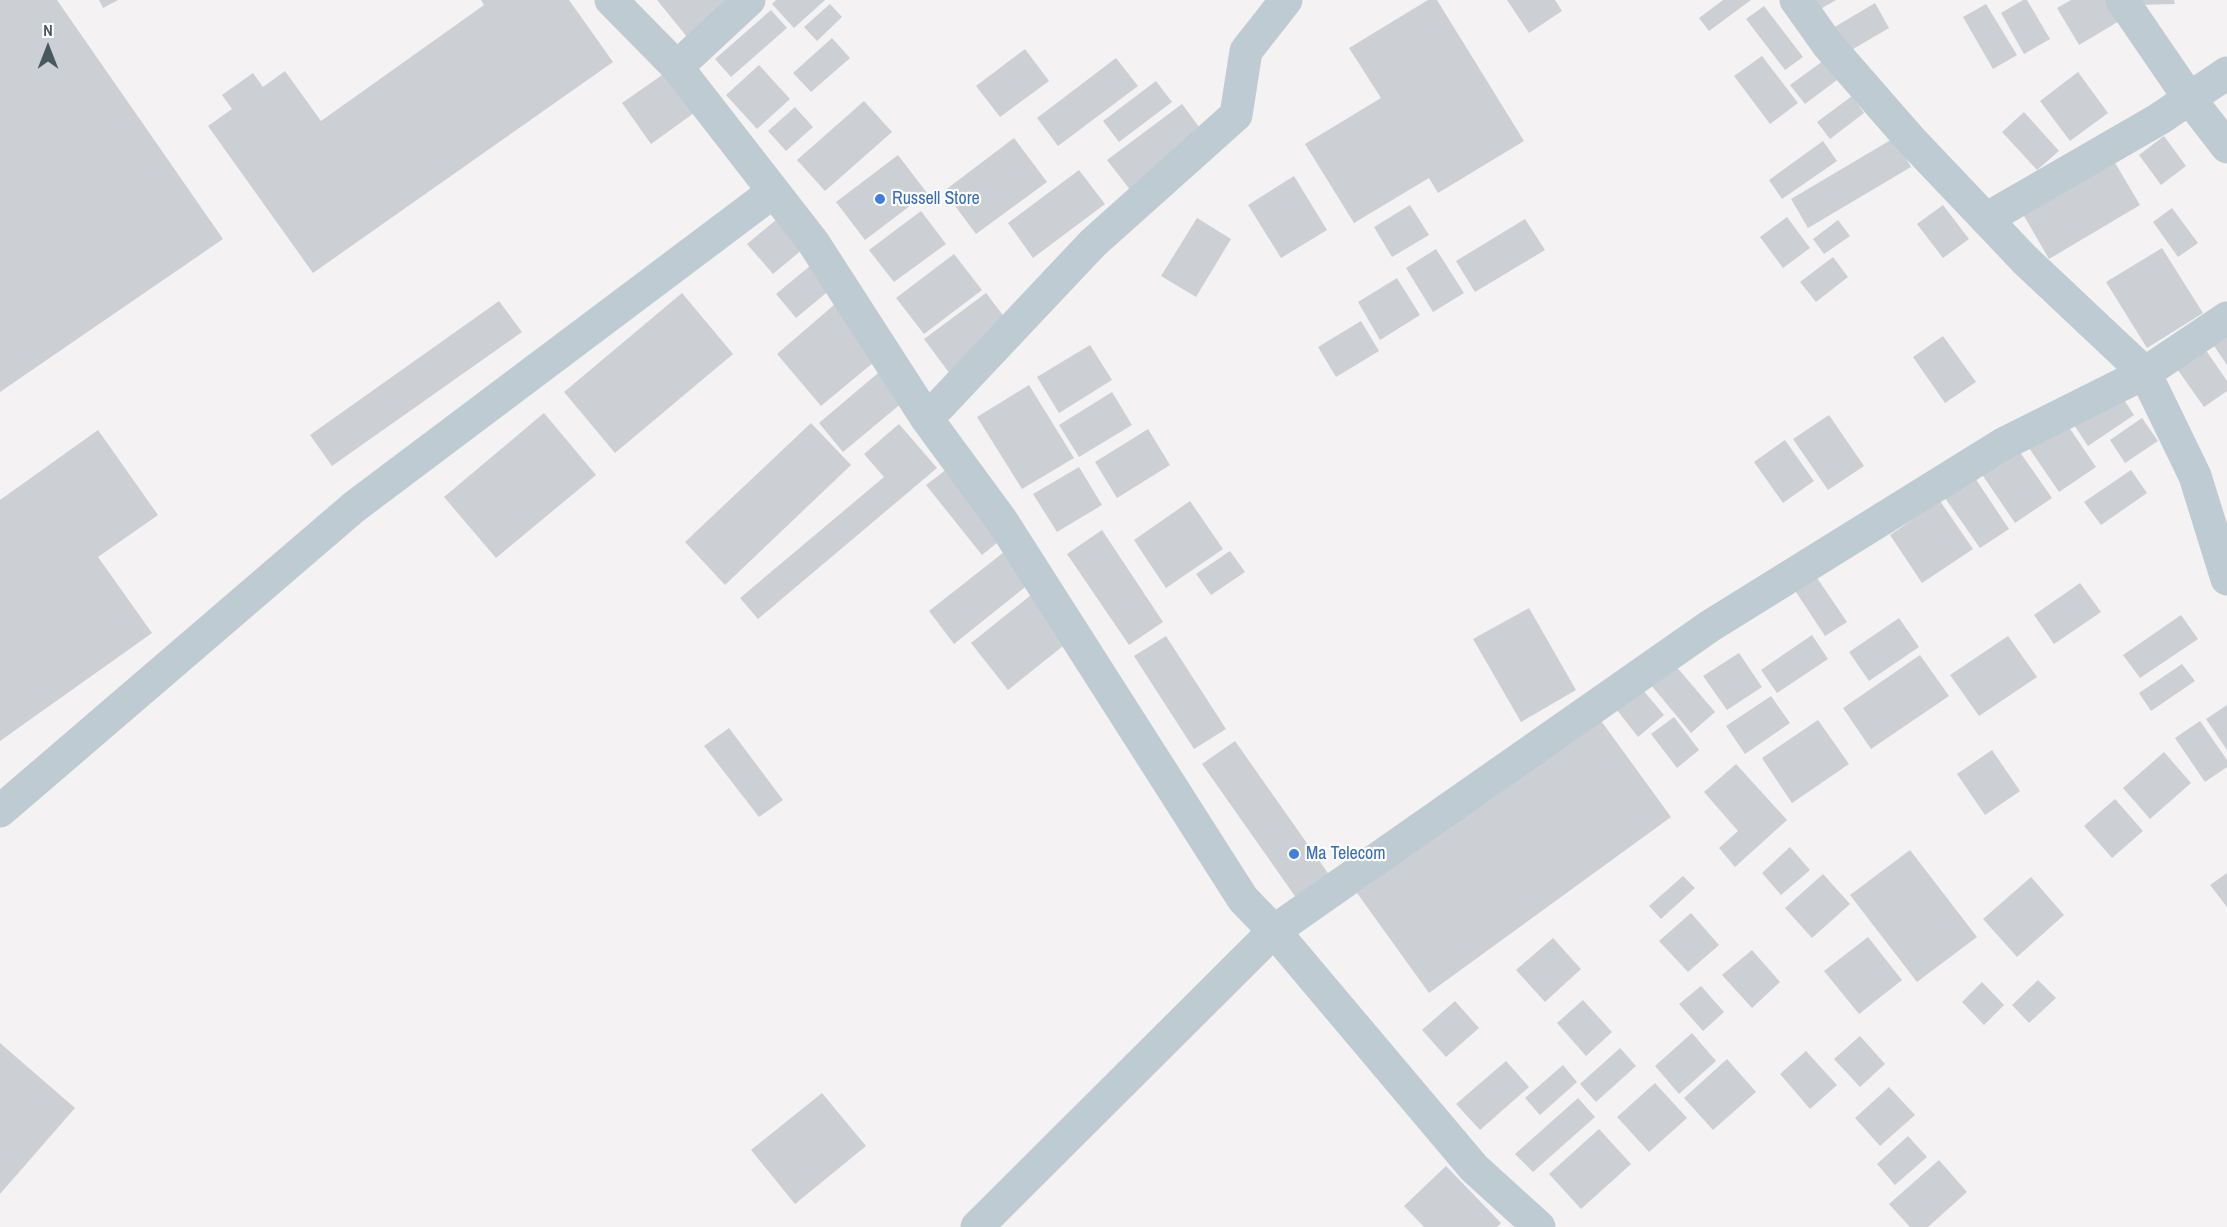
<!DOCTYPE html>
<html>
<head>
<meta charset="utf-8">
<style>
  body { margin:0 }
  #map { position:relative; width:2227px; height:1227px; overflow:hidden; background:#f4f2f2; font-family:"Archivo Narrow",sans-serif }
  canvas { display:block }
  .north { position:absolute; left:18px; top:18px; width:60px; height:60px; -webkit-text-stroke:4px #fff; paint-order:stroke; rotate:0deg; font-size:16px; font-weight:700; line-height:24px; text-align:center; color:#485861 }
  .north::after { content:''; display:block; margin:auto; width:21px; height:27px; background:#485861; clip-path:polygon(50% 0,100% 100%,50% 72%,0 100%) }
</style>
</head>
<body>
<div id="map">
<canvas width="2227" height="1227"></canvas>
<div class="north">N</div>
</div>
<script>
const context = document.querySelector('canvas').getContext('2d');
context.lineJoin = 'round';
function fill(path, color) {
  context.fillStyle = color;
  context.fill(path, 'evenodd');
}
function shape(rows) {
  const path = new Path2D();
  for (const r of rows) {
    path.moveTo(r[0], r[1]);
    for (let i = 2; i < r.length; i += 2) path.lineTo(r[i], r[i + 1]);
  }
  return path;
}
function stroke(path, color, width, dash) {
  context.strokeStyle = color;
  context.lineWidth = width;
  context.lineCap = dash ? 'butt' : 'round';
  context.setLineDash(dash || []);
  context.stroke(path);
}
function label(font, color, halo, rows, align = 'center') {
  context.font = font + ' "Archivo Narrow",sans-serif';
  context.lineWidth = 4.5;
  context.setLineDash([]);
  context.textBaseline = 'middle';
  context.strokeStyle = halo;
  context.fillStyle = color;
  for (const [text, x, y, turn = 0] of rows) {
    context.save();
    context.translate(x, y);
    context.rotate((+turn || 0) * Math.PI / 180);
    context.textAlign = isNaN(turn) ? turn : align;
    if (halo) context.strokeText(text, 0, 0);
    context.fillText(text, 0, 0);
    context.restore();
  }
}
fill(shape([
  [0,0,57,0,223,239,0,392],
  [99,0,118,0,103,8],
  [481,0,569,0,613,62,313,273,208,126,232,109,222,95,253,73,263,87,285,71,321,121,484,5],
  [657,0,747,0,692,43],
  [776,0,825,0,794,28,772,4],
  [1428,0,1437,0,1524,141,1438,193,1429,178,1354,223,1305,144,1381,98,1349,48],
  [1507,0,1555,0,1562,11,1529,33],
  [1723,0,1751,0,1709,31,1699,18],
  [1810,0,1836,0,1817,11],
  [2023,0,2027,0,2050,39,2024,54,2001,13],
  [2071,0,2109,0,2121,20,2079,45,2057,8],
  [2136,0,2174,0,2175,4,2136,5],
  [1875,3,1889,28,1848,52,1833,28],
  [830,4,842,17,817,41,804,27],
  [1986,4,2017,55,1993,69,1963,17],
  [1764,6,1803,57,1785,70,1746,19],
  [771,10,787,28,731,77,715,59],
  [832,38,850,58,811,92,793,73],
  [1025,49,1049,81,1000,117,976,86],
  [1762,56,1798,103,1770,124,1734,76],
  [1116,58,1138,86,1058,146,1037,118],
  [1823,61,1837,80,1805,104,1790,85],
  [759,65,790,99,757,129,726,95],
  [2078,72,2108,113,2070,141,2040,101],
  [665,73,694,113,651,144,622,103],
  [1156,81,1172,102,1119,142,1103,121],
  [1852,96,1864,113,1830,139,1817,122],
  [864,101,892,132,825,191,797,160],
  [1182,104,1205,135,1131,191,1107,160],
  [795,107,813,127,786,151,768,131],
  [2024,112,2059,151,2037,170,2002,132],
  [2164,136,2186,166,2161,185,2139,155],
  [1014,138,1047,182,976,234,944,191],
  [1894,138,1911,167,1808,228,1791,199],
  [1823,141,1837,161,1782,199,1769,180],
  [898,155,927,193,865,240,836,202],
  [2111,156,2140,205,2049,259,2020,209],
  [1079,170,1105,204,1033,258,1008,223],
  [1294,176,1327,230,1281,258,1248,205],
  [1410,205,1429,235,1392,257,1374,227],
  [1943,205,1969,239,1943,258,1917,224],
  [2172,208,2198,243,2178,257,2153,222],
  [921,211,946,244,894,282,869,250],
  [1787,217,1810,248,1783,268,1760,237],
  [1197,218,1231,239,1196,297,1161,276],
  [777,219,803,249,773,274,747,244],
  [1525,219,1545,250,1475,292,1456,261],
  [1838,220,1850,236,1824,254,1813,239],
  [2162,248,2203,313,2147,348,2106,282],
  [1436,249,1464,293,1433,312,1406,268],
  [954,254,982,290,924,334,896,298],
  [1833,257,1848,277,1816,302,1800,282],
  [816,261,836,285,796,318,776,294],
  [1397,278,1420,315,1380,340,1358,302],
  [682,293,733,354,615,453,564,392],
  [986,293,1012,327,950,374,924,339],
  [499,301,522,332,332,466,310,435],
  [835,304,880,357,821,406,777,354],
  [1361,321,1379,351,1336,377,1318,347],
  [2227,328,2227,365,2210,340],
  [1943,336,1976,382,1945,403,1913,357],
  [1090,345,1112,380,1059,413,1037,377],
  [2203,346,2227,381,2227,391,2204,407,2175,366],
  [884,368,909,397,843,452,819,423],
  [1029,385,1074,458,1022,489,977,417],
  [1112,392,1132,425,1079,457,1059,425],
  [2120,394,2134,415,2088,446,2074,425],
  [544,413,596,475,496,558,444,497],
  [1829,415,1864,466,1828,490,1793,439],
  [2142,418,2158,441,2125,463,2110,440],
  [2064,420,2096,467,2059,492,2027,445],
  [811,423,851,465,725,585,685,542],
  [899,424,937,468,758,619,740,598,884,477,864,454],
  [1148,429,1170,465,1117,498,1095,462],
  [98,430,158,515,98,557,152,633,0,741,0,500],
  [1785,440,1814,481,1783,503,1754,462],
  [2015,445,2052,498,2015,523,1979,470],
  [1079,467,1102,505,1057,532,1033,494],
  [947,469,1003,538,982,555,926,485],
  [2131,470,2147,493,2101,525,2084,502],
  [1975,478,2009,529,1980,548,1945,498],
  [1190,501,1223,549,1166,588,1134,540],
  [1940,501,1973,549,1922,583,1890,535],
  [1102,530,1163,622,1129,645,1067,554],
  [1230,551,1245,572,1211,595,1196,574],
  [1004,552,1029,584,954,644,929,611],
  [1815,575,1847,622,1825,636,1794,589],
  [2080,583,2101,612,2054,644,2034,615],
  [1031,595,1068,642,1008,690,971,643],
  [1529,608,1576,690,1521,722,1473,639],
  [2181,615,2198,639,2140,678,2123,655],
  [1899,618,1919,647,1869,681,1849,652],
  [1812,635,1828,659,1777,693,1761,670],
  [1166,636,1226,729,1194,749,1134,656],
  [2008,636,2037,677,1979,716,1950,675],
  [1739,653,1762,687,1727,710,1703,676],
  [1920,655,1949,696,1871,749,1843,708],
  [2182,664,2195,681,2151,711,2139,693],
  [1675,665,1715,712,1691,733,1651,685],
  [1642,689,1664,715,1638,737,1617,710],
  [1771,696,1790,723,1745,754,1726,726],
  [2227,705,2227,750,2206,719],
  [1674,717,1699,750,1677,768,1651,734],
  [1599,718,1671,817,1429,993,1357,893],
  [1818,720,1849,764,1792,803,1762,758],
  [2200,721,2227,760,2227,767,2205,782,2175,738],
  [729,728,783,800,759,817,704,746],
  [1235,741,1330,876,1297,899,1202,764],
  [1992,750,2020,791,1985,815,1957,774],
  [2164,752,2191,783,2150,819,2123,788],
  [1736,764,1787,820,1735,867,1719,848,1738,831,1704,792],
  [2115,799,2143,831,2112,858,2084,826],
  [1790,847,1810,870,1781,895,1762,873],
  [1910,850,1977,937,1917,982,1850,895],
  [2227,873,2227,907,2210,885],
  [1823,874,1850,904,1812,938,1785,908],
  [1683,876,1695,888,1661,919,1649,906],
  [2031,877,2064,915,2017,957,1983,919],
  [1691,913,1719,945,1688,972,1659,941],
  [1868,937,1902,980,1859,1014,1824,971],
  [1553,938,1581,969,1545,1002,1516,970],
  [1752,950,1780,982,1752,1008,1722,975],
  [2038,980,2056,998,2029,1023,2012,1005],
  [1982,982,2004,1005,1984,1025,1962,1002],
  [1701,986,1724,1012,1703,1031,1679,1004],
  [1583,1000,1612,1032,1586,1056,1557,1023],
  [1455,1001,1479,1028,1446,1057,1422,1030],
  [1692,1033,1716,1061,1679,1094,1655,1066],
  [1860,1036,1885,1064,1860,1087,1834,1059],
  [0,1043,75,1108,0,1194],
  [1620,1048,1636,1066,1596,1102,1580,1084],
  [1806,1051,1837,1085,1810,1109,1780,1074],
  [1727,1059,1756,1092,1713,1130,1684,1098],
  [1506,1061,1529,1087,1480,1130,1456,1104],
  [1563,1065,1577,1082,1540,1115,1525,1098],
  [1655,1083,1687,1118,1649,1152,1617,1117],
  [1889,1087,1915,1115,1880,1146,1855,1118],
  [822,1093,866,1146,795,1204,751,1150],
  [1578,1098,1595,1117,1533,1172,1515,1154],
  [1599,1129,1631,1164,1581,1209,1549,1174],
  [1908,1136,1927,1157,1895,1185,1877,1164],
  [1939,1160,1967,1192,1928,1227,1910,1227,1889,1204],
  [1446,1166,1501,1223,1497,1227,1424,1227,1404,1206]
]), '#ccd0d4');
stroke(shape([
  [611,0,677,67,813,242,927,419,1002,521,1243,899,1274,931,1474,1168,1539,1227],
  [1796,0,1828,45,1911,140,2025,260,2145,373,2195,476,2227,579],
  [2122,0,2189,98,2227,147],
  [677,67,749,0],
  [1986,219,2159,119,2227,73],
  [927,419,1093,243,1236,115,1246,51,1286,0],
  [0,811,354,507,773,192],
  [977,1227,1274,931,1710,626,2003,444,2145,373,2227,318]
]), '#bfcbd2', 33);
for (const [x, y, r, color] of [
  [880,199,6,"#3f7fe0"],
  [1294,854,6,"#3f7fe0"]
]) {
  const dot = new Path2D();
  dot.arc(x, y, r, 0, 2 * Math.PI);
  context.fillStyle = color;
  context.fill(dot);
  stroke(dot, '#fff', 2);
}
label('18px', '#366cbe', '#fff', [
  ["Russell Store",892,199],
  ["Ma Telecom",1306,854]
], 'left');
</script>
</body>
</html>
